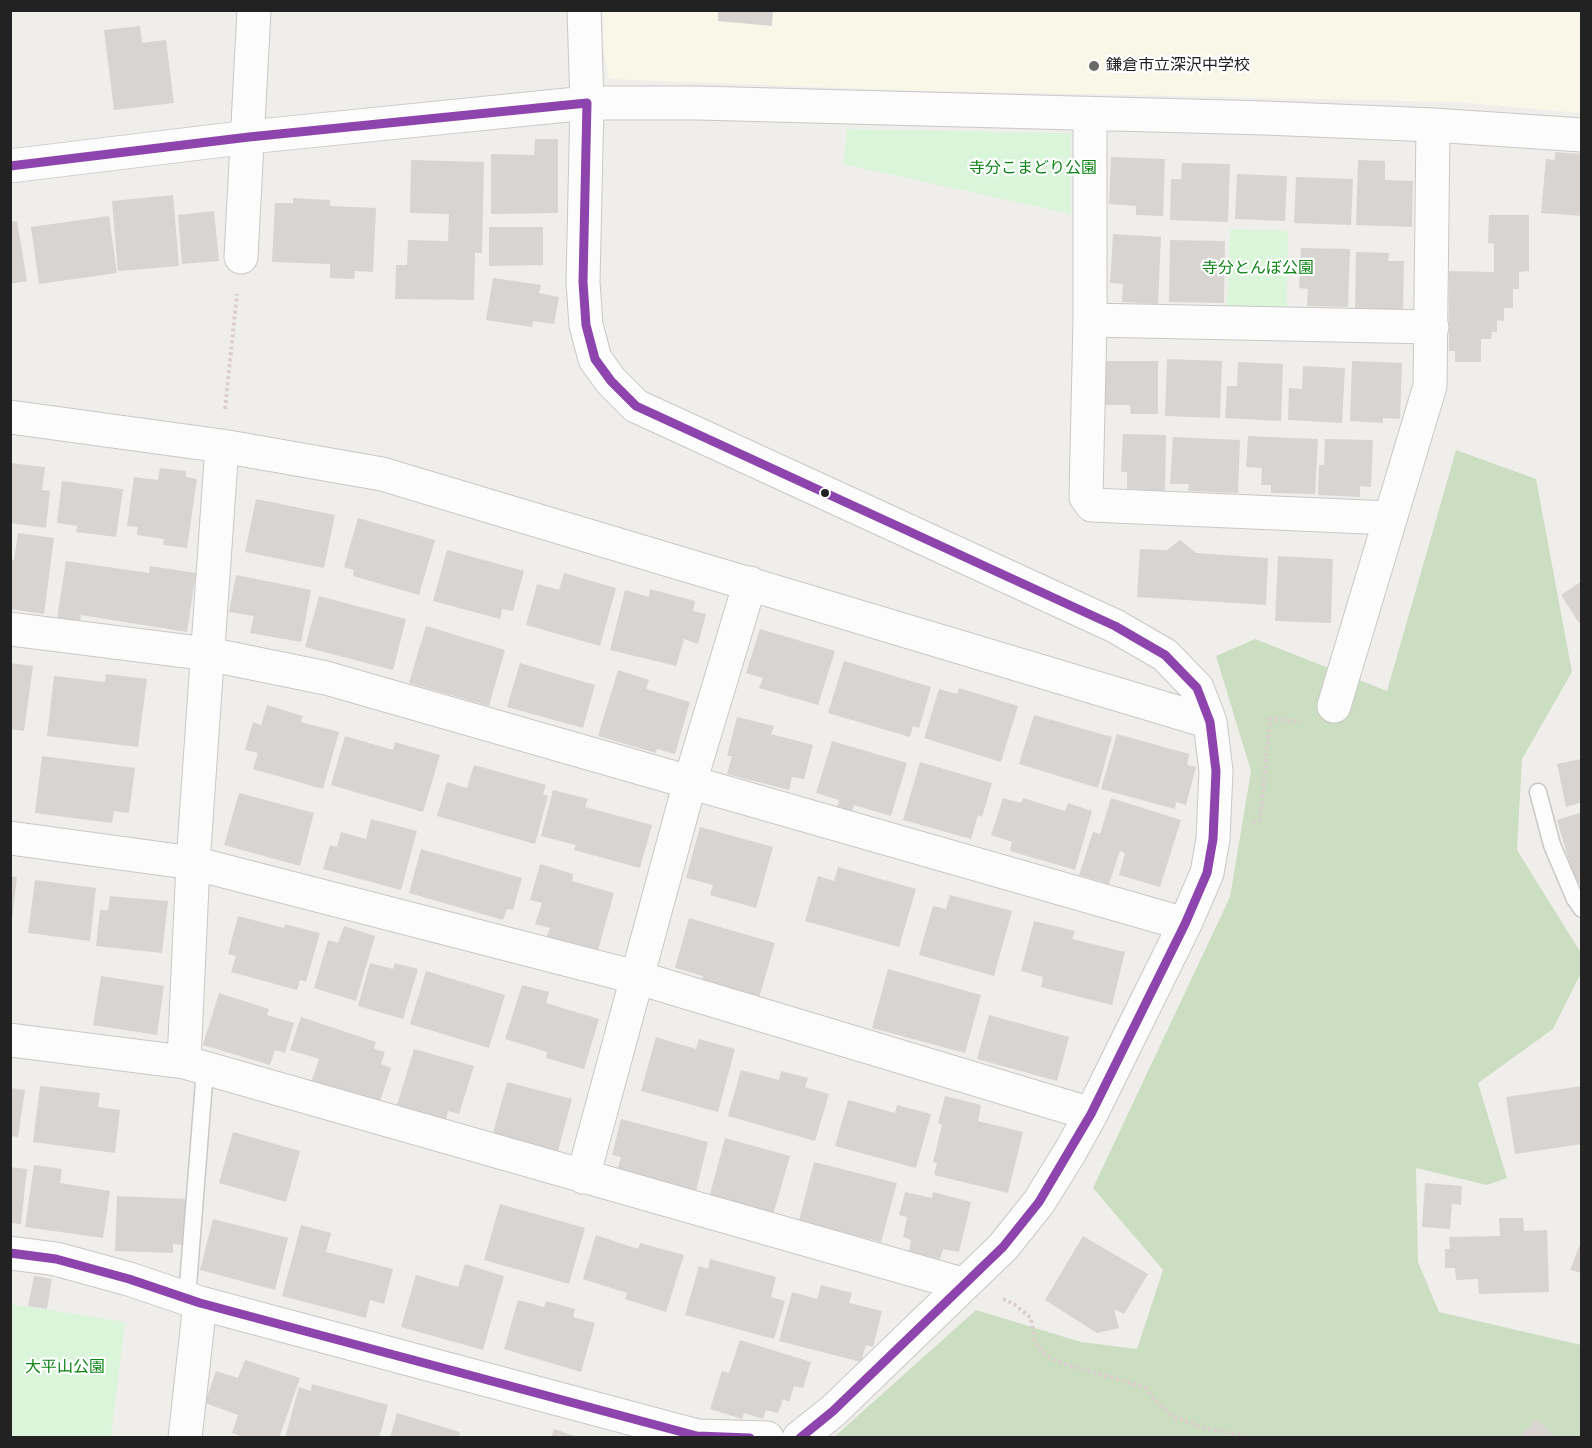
<!DOCTYPE html>
<html>
<head>
<meta charset="utf-8">
<style>
  body { margin:0 }
  #map { position:relative; width:1592px; height:1448px; overflow:hidden; background:#f0eeeb; font-family:Arial,sans-serif }
  canvas { display:block }
  .frame { position:absolute; inset:0; border:12px solid #222; pointer-events:none }
</style>
</head>
<body>
<div id="map">
<canvas width="1592" height="1448"></canvas>
<div class="frame"></div>
</div>
<script>
const context = document.querySelector('canvas').getContext('2d');
context.lineJoin = 'round';
function fill(path, color) {
  context.fillStyle = color;
  context.fill(path, 'evenodd');
}
function shape(rows) {
  const path = new Path2D();
  for (const r of rows) {
    path.moveTo(r[0], r[1]);
    for (let i = 2; i < r.length; i += 2) path.lineTo(r[i], r[i + 1]);
  }
  return path;
}
function stroke(path, color, width, dash) {
  context.strokeStyle = color;
  context.lineWidth = width;
  context.lineCap = dash ? 'butt' : 'round';
  context.setLineDash(dash || []);
  context.stroke(path);
}
function label(font, color, halo, rows, align = 'center') {
  context.font = font + ' Arial,"Noto Sans JP",sans-serif';
  context.lineWidth = 4.5;
  context.setLineDash([]);
  context.textBaseline = 'middle';
  context.strokeStyle = halo;
  context.fillStyle = color;
  for (const [text, x, y, turn = 0] of rows) {
    context.save();
    context.translate(x, y);
    context.rotate((+turn || 0) * Math.PI / 180);
    context.textAlign = isNaN(turn) ? turn : align;
    if (halo) context.strokeText(text, 0, 0);
    context.fillText(text, 0, 0);
    context.restore();
  }
}
fill(shape([
  [603,11,1581,11,1581,113,1456,102,893,90,609,79,604,53]
]), '#f8f7e8');
fill(shape([
  [1456,450,1536,479,1572,672,1522,759,1517,850,1581,953,1581,973,1553,1029,1478,1083,1507,1178,1487,1185,1416,1168,1418,1262,1439,1312,1581,1345,1581,1437,833,1438,976,1310,1081,1342,1137,1349,1163,1270,1093,1188,1230,897,1251,771,1216,656,1255,639,1387,691]
]), '#cbdec1');
fill(shape([
  [847,129,1071,133,1071,214,843,164],
  [1230,229,1288,231,1287,309,1227,307],
  [11,1304,125,1322,111,1437,11,1437]
]), '#daf5da');
fill(shape([
  [718,10,773,10,772,26,718,21],
  [140,26,142,43,166,40,174,103,114,110,104,30],
  [535,139,558,139,558,213,491,214,491,154,534,155],
  [1555,152,1582,154,1582,216,1541,213,1546,159,1555,160],
  [1111,157,1165,159,1163,216,1136,215,1136,206,1109,204],
  [411,160,484,162,482,253,475,253,474,300,395,299,396,265,407,265,408,240,448,241,449,214,410,213],
  [1358,160,1385,161,1385,180,1413,181,1412,227,1356,225],
  [1182,163,1230,164,1228,222,1170,220,1171,179,1181,179],
  [1237,174,1287,176,1285,221,1235,219],
  [1296,177,1353,179,1351,225,1294,223],
  [173,195,179,266,118,271,112,201],
  [293,198,330,200,330,206,376,208,373,272,355,271,354,279,330,278,330,264,272,262,275,203,293,203],
  [214,211,219,261,182,264,178,215],
  [1489,215,1529,215,1529,271,1519,272,1519,289,1513,289,1513,308,1504,308,1504,321,1497,320,1497,332,1492,332,1491,339,1481,339,1481,362,1455,362,1455,351,1449,351,1449,271,1494,272,1494,244,1488,243],
  [109,216,117,273,39,284,31,227],
  [17,221,27,281,10,284,10,222],
  [489,227,543,227,543,265,489,266],
  [1113,234,1161,237,1158,304,1122,302,1123,284,1110,283],
  [1170,240,1225,241,1224,303,1169,302],
  [1301,248,1350,249,1348,307,1307,306,1308,289,1299,288],
  [1356,252,1389,253,1388,261,1404,261,1403,310,1355,309],
  [493,278,541,285,539,293,559,297,554,324,533,321,532,327,486,320],
  [1167,359,1222,361,1220,418,1165,416],
  [1102,361,1158,361,1158,414,1131,414,1130,405,1103,405],
  [1352,361,1402,363,1400,419,1383,418,1383,423,1350,421],
  [1238,362,1283,364,1281,421,1225,418,1227,386,1237,386],
  [1303,366,1345,368,1342,423,1288,420,1289,388,1302,389],
  [1123,434,1166,435,1165,491,1127,489,1127,472,1121,472],
  [1248,436,1318,439,1315,494,1271,493,1271,485,1261,485,1262,468,1246,467],
  [1173,437,1240,440,1238,493,1188,491,1189,484,1170,484],
  [1325,439,1373,440,1371,487,1360,486,1360,497,1318,495,1319,465,1324,465],
  [10,463,45,467,42,490,50,491,46,528,10,523],
  [160,468,186,471,186,477,197,479,187,548,163,545,164,539,137,535,138,527,127,526,134,477,158,480],
  [62,481,123,489,116,537,76,532,77,526,57,523],
  [256,499,335,515,324,568,245,552],
  [358,518,435,540,419,595,353,576,354,570,344,567],
  [18,533,54,538,44,614,10,609,10,559,14,560],
  [1180,540,1196,553,1268,558,1266,605,1137,597,1140,549,1167,550],
  [447,550,524,571,513,611,502,609,500,619,433,601],
  [1278,556,1333,559,1331,623,1275,621],
  [66,561,149,573,150,566,196,573,187,632,81,615,80,622,57,618],
  [564,573,616,588,600,646,526,625,537,584,559,590],
  [236,575,311,590,301,642,250,633,254,616,229,612],
  [1582,581,1582,621,1579,623,1561,595],
  [650,589,695,601,693,611,706,614,698,644,684,639,676,666,610,650,625,590,649,597],
  [319,596,406,619,393,670,305,647],
  [426,626,505,650,489,706,409,683],
  [760,629,835,651,818,705,759,688,763,678,746,673],
  [844,661,931,687,919,728,913,726,910,737,828,713],
  [10,663,33,666,24,731,10,729],
  [520,663,595,685,583,728,507,707],
  [618,670,649,680,646,689,690,702,675,754,657,749,656,753,598,736],
  [106,674,147,679,138,747,47,736,54,676,105,682],
  [959,688,1018,706,1001,762,924,738,939,689,957,694],
  [267,705,303,716,301,722,339,732,323,789,253,769,258,753,245,750,253,722,261,725],
  [1034,715,1112,737,1098,788,1019,764],
  [737,717,774,726,771,734,813,745,804,779,792,777,789,790,727,774,732,756,727,756],
  [1117,734,1189,754,1187,765,1196,767,1186,805,1176,802,1175,809,1101,789],
  [345,736,393,750,395,742,440,755,423,812,331,785],
  [832,741,907,763,891,816,854,805,852,811,837,807,839,800,816,793],
  [42,756,135,768,129,813,114,811,112,823,35,813],
  [1581,759,1582,802,1566,807,1557,764],
  [920,762,992,783,982,817,978,815,971,839,903,820],
  [474,765,546,785,543,794,548,796,535,844,437,816,447,782,467,788],
  [553,790,588,799,585,807,652,825,640,868,574,850,576,845,541,836],
  [239,793,314,813,300,866,224,845],
  [1003,798,1021,803,1023,798,1065,811,1068,803,1092,811,1075,870,1010,851,1012,842,991,835],
  [1111,798,1181,820,1160,887,1119,875,1125,853,1120,851,1109,884,1079,875,1093,832,1100,834],
  [1582,812,1582,882,1576,884,1557,820],
  [371,819,417,831,401,890,323,869,330,845,337,847,341,832,366,839],
  [700,827,773,847,756,908,710,895,713,885,686,878],
  [421,849,522,878,513,910,507,909,503,920,409,893],
  [540,864,573,874,572,881,614,893,597,954,546,939,550,928,535,924,542,903,530,900],
  [838,867,916,889,899,947,805,921,818,876,834,881],
  [10,876,17,877,12,919,10,919],
  [35,880,96,888,90,941,28,933],
  [950,895,1012,911,994,976,919,955,933,906,946,909],
  [110,896,168,901,162,953,96,946,100,910,108,910],
  [238,916,284,928,285,924,320,933,306,982,300,980,297,990,231,972,236,956,228,954],
  [689,918,775,943,759,998,702,982,703,976,675,968],
  [1034,921,1075,931,1072,939,1125,952,1112,1005,1041,987,1043,977,1021,971],
  [344,926,375,936,356,1001,314,988,328,940,338,943],
  [370,963,393,969,395,963,418,969,403,1019,358,1006],
  [888,969,981,995,965,1053,872,1028],
  [426,971,505,995,489,1048,410,1024],
  [101,976,164,986,157,1035,93,1025],
  [522,985,549,992,546,1003,599,1019,584,1069,546,1058,547,1052,505,1039],
  [219,993,269,1009,267,1015,294,1023,285,1053,275,1050,270,1065,203,1045],
  [989,1015,1069,1037,1057,1081,977,1059],
  [301,1017,376,1042,374,1049,385,1052,381,1064,391,1068,378,1107,310,1085,319,1059,290,1050],
  [656,1037,696,1049,699,1039,735,1049,718,1112,641,1091],
  [414,1049,474,1066,459,1114,448,1111,446,1119,397,1105],
  [741,1070,779,1080,781,1071,808,1078,805,1087,829,1094,815,1141,728,1116],
  [507,1082,572,1099,558,1151,493,1133],
  [40,1086,100,1093,98,1107,120,1110,115,1153,33,1142],
  [1582,1086,1582,1144,1515,1154,1506,1097],
  [10,1088,25,1090,18,1137,10,1136],
  [945,1096,981,1105,978,1121,1023,1132,1008,1193,934,1175,937,1163,933,1162,942,1125,938,1123],
  [848,1100,895,1113,897,1105,931,1114,916,1168,835,1146],
  [621,1119,708,1142,696,1191,617,1170,621,1157,612,1155],
  [233,1132,300,1151,286,1202,219,1183],
  [725,1138,790,1156,773,1215,709,1198],
  [814,1162,897,1183,881,1242,799,1221],
  [34,1165,62,1169,60,1183,110,1191,103,1238,25,1227],
  [10,1167,27,1169,21,1224,10,1223],
  [1425,1183,1462,1186,1461,1205,1452,1204,1450,1229,1422,1227],
  [905,1192,932,1198,933,1192,971,1202,959,1252,943,1249,940,1259,909,1252,911,1240,903,1237,907,1217,899,1215],
  [117,1196,188,1199,186,1245,173,1244,173,1253,115,1251],
  [500,1204,585,1228,569,1284,484,1260],
  [1499,1218,1523,1218,1524,1231,1547,1230,1549,1292,1479,1294,1478,1279,1456,1280,1455,1268,1445,1268,1445,1249,1450,1249,1449,1237,1500,1236],
  [213,1219,288,1238,275,1290,200,1270],
  [301,1225,331,1233,326,1252,393,1269,384,1304,370,1300,366,1318,282,1296],
  [596,1235,638,1249,640,1243,684,1255,666,1312,625,1299,627,1293,583,1279],
  [1083,1236,1148,1274,1124,1314,1114,1309,1119,1328,1097,1333,1045,1300],
  [1582,1239,1582,1273,1570,1270],
  [710,1259,776,1277,771,1297,785,1301,774,1339,685,1315,699,1266,708,1269],
  [465,1264,504,1276,483,1350,401,1327,416,1275,458,1287],
  [34,1276,52,1279,47,1309,28,1306],
  [821,1285,852,1293,849,1303,882,1311,873,1347,866,1345,861,1362,779,1341,792,1292,817,1299],
  [518,1300,544,1307,546,1301,575,1309,573,1317,595,1323,581,1372,504,1349],
  [740,1340,811,1362,803,1388,794,1386,789,1402,783,1399,778,1413,766,1410,763,1419,744,1413,742,1419,710,1409,722,1371,729,1373],
  [245,1360,300,1378,279,1438,245,1438,232,1433,238,1415,205,1403,216,1371,238,1378],
  [312,1384,388,1405,379,1438,285,1438,299,1387,311,1391],
  [397,1413,460,1432,459,1438,390,1438],
  [1536,1419,1556,1438,1518,1438],
  [554,1429,578,1437,578,1438,551,1438]
]), '#d7d4d2');
const service = shape([
  [1538,792,1552,845,1575,899,1582,909],
  [187,1298,205,1069]
]);
const minor = shape([
  [584,10,587,103,583,282,586,325,595,359,611,381,636,406,1115,626,1165,655,1197,688,1210,722,1216,771,1213,839,1207,873,1185,924,1091,1114,1070,1152,1039,1202,1003,1247,833,1411,799,1438],
  [1090,114,1090,320,1086,497,1092,505,1390,518],
  [10,166,249,137,587,103,698,103,1265,118,1433,125,1582,135],
  [241,257,254,10],
  [1090,320,1432,327],
  [10,417,222,446,382,474,1210,722],
  [10,629,208,654,326,678,1185,924],
  [1334,706,1430,386,1433,125],
  [10,838,193,863,639,978,1091,1114],
  [10,1040,184,1062,962,1284],
  [184,1062,193,863,222,446],
  [583,1177,690,782,750,583],
  [10,1253,56,1259,129,1279,200,1303,697,1436,767,1438],
  [185,1438,200,1303]
]);
stroke(service, '#c9c8c7', 19);
stroke(minor, '#c9c8c7', 35);
stroke(shape([
  [225,409,237,294],
  [1253,823,1260,820,1270,719,1300,722],
  [1003,1299,1014,1304,1031,1318,1035,1342,1042,1352,1058,1362,1145,1387,1157,1403,1173,1416,1197,1426,1251,1438]
]), '#dccecd', 4, [3, 3]);
stroke(service, '#fdfcfc', 16);
stroke(minor, '#fdfcfc', 33);
stroke(shape([
  [10,166,249,137,587,103,583,282,586,325,595,359,611,381,636,406,1115,626,1165,655,1197,688,1210,722,1216,771,1213,839,1207,873,1185,924,1091,1114,1039,1202,1003,1247,833,1411,800,1438],
  [10,1253,56,1259,129,1279,200,1303,697,1436,750,1438]
]), '#8e44ad', 9);
for (const [x, y, r, color] of [
  [1094,66,6,"#6a6968"],
  [825,493,5,"#222"]
]) {
  const dot = new Path2D();
  dot.arc(x, y, r, 0, 2 * Math.PI);
  context.fillStyle = color;
  context.fill(dot);
  stroke(dot, '#fff', 2);
}
label('16px', '#222', '#fff', [
  ["鎌倉市立深沢中学校",1106,66]
], 'left');
label('16px', '#0c8416', '#fff', [
  ["寺分こまどり公園",1033,169],
  ["寺分とんぼ公園",1258,269],
  ["大平山公園",65,1368]
]);
</script>
</body>
</html>
